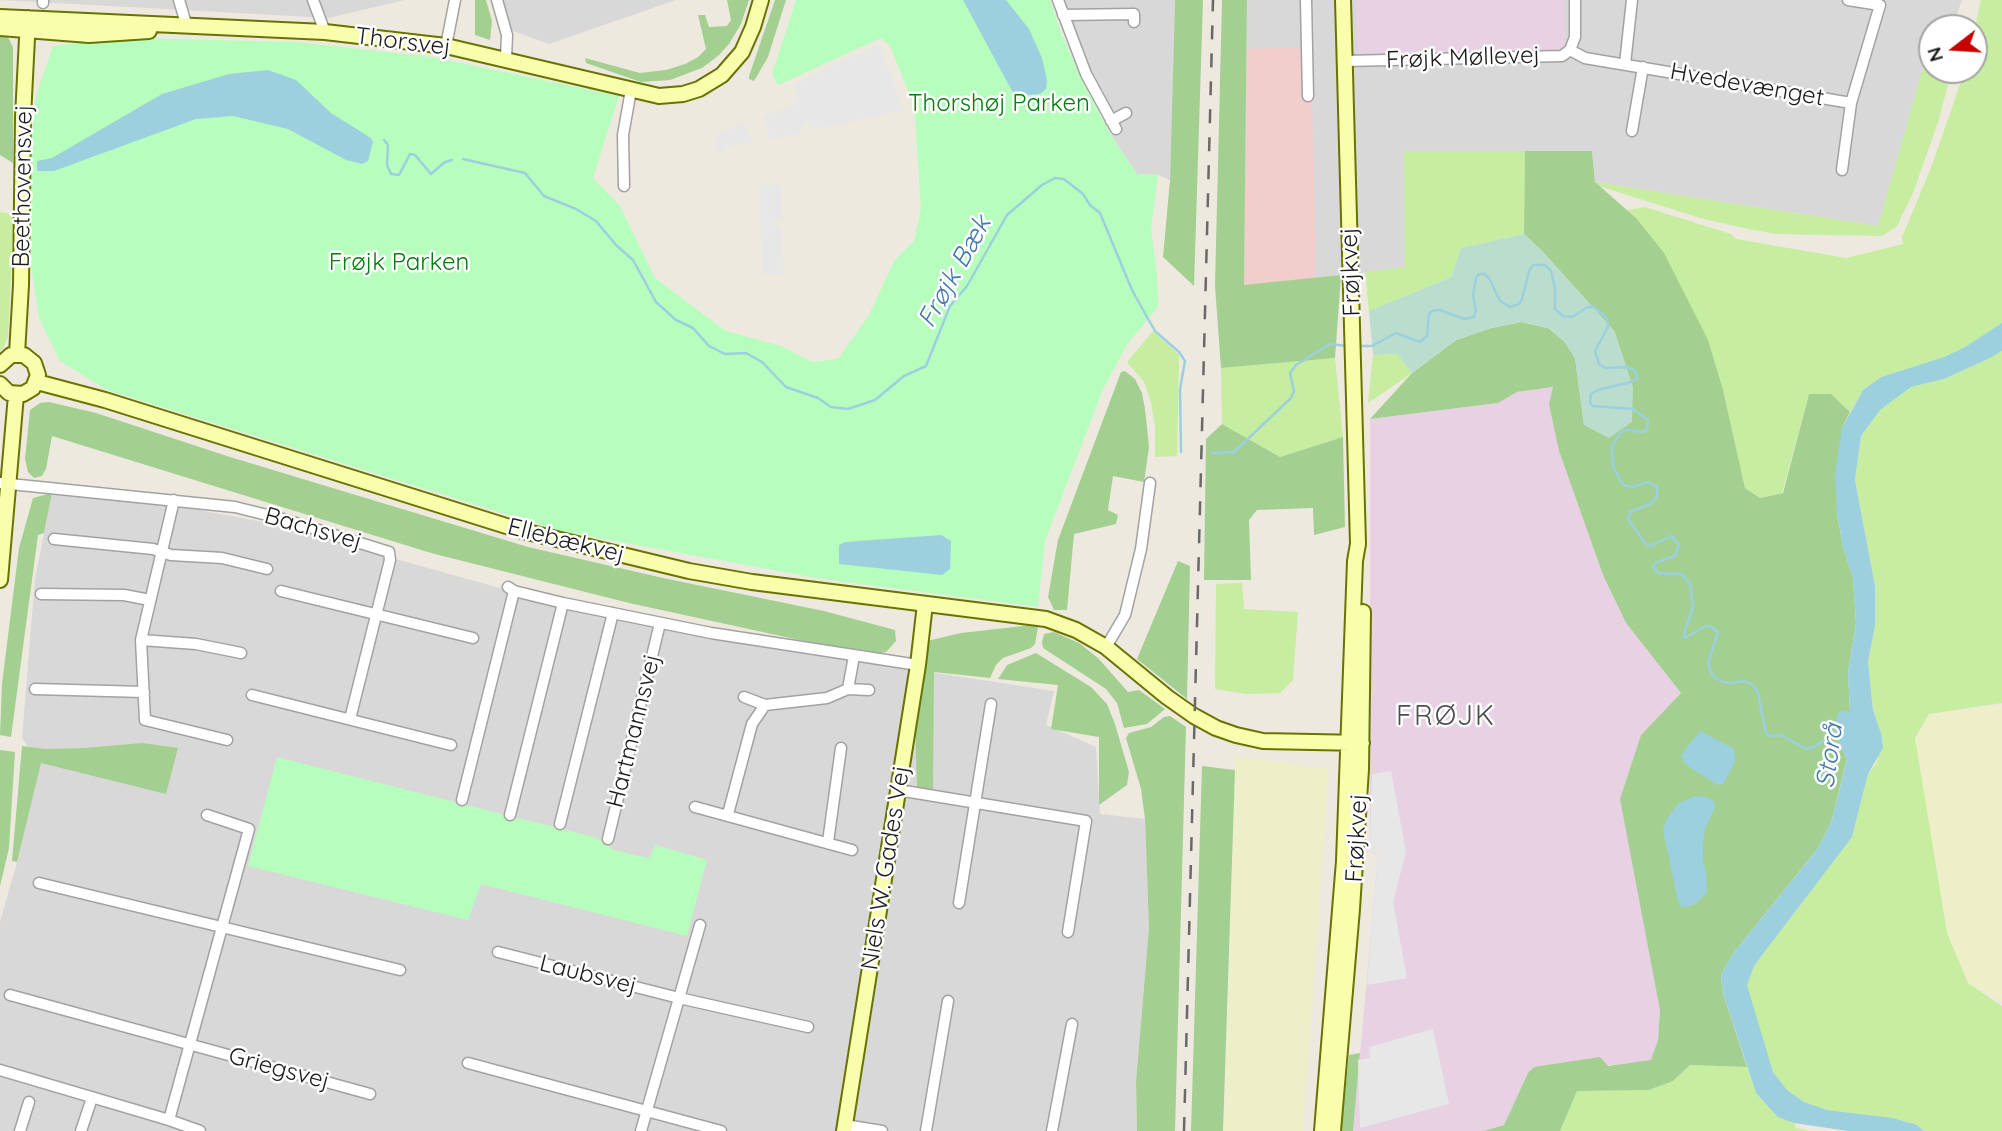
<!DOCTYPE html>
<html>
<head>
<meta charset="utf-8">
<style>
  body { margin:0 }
  #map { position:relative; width:2002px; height:1131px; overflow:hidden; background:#eee9df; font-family:Quicksand,sans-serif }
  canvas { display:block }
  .north { position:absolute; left:1918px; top:14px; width:70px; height:70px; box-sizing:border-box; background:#fff; border:2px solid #a4a4a4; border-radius:50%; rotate:253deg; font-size:19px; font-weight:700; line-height:28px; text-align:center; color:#1b1b1b }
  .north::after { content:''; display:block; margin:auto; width:24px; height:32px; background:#c60100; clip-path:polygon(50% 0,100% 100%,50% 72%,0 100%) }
</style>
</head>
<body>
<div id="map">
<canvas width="2002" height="1131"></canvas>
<div class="north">N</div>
</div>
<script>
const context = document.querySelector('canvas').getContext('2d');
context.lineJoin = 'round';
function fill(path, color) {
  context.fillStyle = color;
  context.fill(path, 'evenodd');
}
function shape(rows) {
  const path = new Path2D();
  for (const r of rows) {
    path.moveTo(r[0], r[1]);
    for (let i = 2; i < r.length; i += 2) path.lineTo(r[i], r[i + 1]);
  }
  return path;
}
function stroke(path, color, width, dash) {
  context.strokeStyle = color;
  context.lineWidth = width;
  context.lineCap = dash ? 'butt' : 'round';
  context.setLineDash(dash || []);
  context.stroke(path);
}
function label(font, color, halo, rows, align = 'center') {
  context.font = font + ' Quicksand,sans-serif';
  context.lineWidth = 5;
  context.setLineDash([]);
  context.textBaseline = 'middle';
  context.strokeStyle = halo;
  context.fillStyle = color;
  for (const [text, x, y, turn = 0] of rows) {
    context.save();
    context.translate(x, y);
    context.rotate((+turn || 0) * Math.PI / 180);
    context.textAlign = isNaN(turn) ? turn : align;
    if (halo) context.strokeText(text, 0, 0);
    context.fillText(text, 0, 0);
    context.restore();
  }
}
fill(shape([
  [0,0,404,0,329,18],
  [491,0,676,0,549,44,500,26],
  [1054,0,1175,0,1170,180,1158,175,1137,174,1111,135,1120,130,1081,70],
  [1247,0,1962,0,1952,28,1932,28,1932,70,1896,167,1878,226,1595,182,1592,151,1405,151,1405,268,1244,286],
  [52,493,188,508,263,522,507,590,706,638,1054,691,1046,725,1096,747,1100,814,1145,819,1149,928,1136,1081,1137,1131,0,1131,0,922,17,862,39,763,22,738,35,579]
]), '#d9d8d8');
fill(shape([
  [1311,47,1316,278,1244,286,1247,49]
]), '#f1cecc');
fill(shape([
  [1356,0,1564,0,1565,44,1560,50,1362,55,1357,49],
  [1554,387,1559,451,1603,575,1626,623,1681,693,1641,735,1660,1010,1658,1040,1651,1061,1528,1073,1504,1125,1484,1131,1353,1131,1378,857,1370,852,1370,419,1498,403,1517,392]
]), '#e7d1e3');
fill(shape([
  [2002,705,2002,1001,1968,983,1947,933,1915,738,1929,714],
  [1235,756,1329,769,1303,1131,1224,1131]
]), '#ecefc8');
fill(shape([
  [1981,0,2002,0,2002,323,1965,347,1944,357,1881,377,1863,390,1850,412,1831,394,1809,394,1782,493,1760,498,1745,488,1723,390,1636,218,1627,210,1645,207,1731,234,1736,239,1846,258,1903,244,1902,237,1931,168,1965,70,1974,70,1974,32],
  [1932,36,1932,70,1952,70,1938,122,1913,193,1897,226,1882,236,1776,234,1748,229,1700,218,1599,186,1595,182,1878,226],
  [1404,151,1525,151,1524,234,1461,248,1451,277,1369,311,1365,272,1405,267],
  [0,212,14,214,8,336,3,349,0,351],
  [1153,331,1179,355,1177,456,1155,457,1155,427,1151,402,1144,382,1127,362],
  [2002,351,2002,703,1929,714,1915,738,1947,933,1968,983,2002,1006,2002,1131,1924,1131,1917,1125,1893,1118,1827,1110,1804,1102,1787,1090,1773,1072,1746,985,1754,966,1852,837,1868,774,1877,762,1881,733,1873,710,1868,662,1875,626,1875,586,1855,480,1861,436,1880,410,1911,387,1944,379,1992,357],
  [1397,354,1412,373,1368,403,1373,355],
  [1335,358,1343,437,1280,457,1222,424,1221,368],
  [1242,583,1244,609,1298,612,1293,680,1280,693,1247,694,1215,689,1216,584],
  [1690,1065,1747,1067,1756,1093,1778,1116,1794,1123,1796,1128,1809,1131,1560,1131,1577,1091,1649,1090,1673,1081]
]), '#c6eda0');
fill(shape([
  [475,0,486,0,492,21,490,40,475,35],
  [727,0,749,0,741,24,729,44,719,55,702,68,670,80,641,82,586,63,585,58,640,73,666,70,685,64,698,57,706,49,698,15,705,15,709,27,727,26,731,20],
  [775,0,786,0,768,57,754,81,749,79,749,76],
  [1175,0,1203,0,1194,286,1163,257,1170,180],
  [1222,0,1247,0,1244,285,1341,275,1335,358,1221,368,1215,286],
  [0,34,7,35,13,47,13,163,0,155],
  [1525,151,1592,151,1595,182,1636,218,1664,253,1708,340,1723,390,1745,488,1760,498,1783,493,1809,394,1831,394,1850,412,1842,428,1837,513,1843,547,1853,578,1856,623,1848,672,1850,712,1839,712,1834,733,1847,759,1831,823,1818,848,1732,955,1721,975,1723,993,1747,1067,1690,1065,1673,1081,1649,1090,1577,1091,1560,1131,1484,1131,1504,1125,1528,1073,1534,1067,1600,1057,1608,1066,1651,1060,1658,1040,1660,1010,1620,799,1641,735,1681,693,1626,623,1603,575,1559,451,1549,404,1553,387,1517,392,1498,403,1370,419,1412,373,1456,340,1491,328,1521,322,1548,328,1564,341,1575,358,1584,425,1615,332,1542,251,1524,234],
  [1125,371,1135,379,1142,393,1145,409,1149,447,1144,482,1113,476,1108,510,1118,515,1116,524,1074,534,1067,610,1054,610,1048,597,1058,540,1121,372],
  [49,402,96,413,230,457,528,547,663,578,824,611,895,630,896,641,886,652,881,653,836,648,629,603,431,553,52,436,46,469,42,476,34,478,28,472,25,459,30,410,40,403],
  [1222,424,1280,457,1343,437,1345,527,1314,535,1313,508,1257,510,1249,520,1251,580,1204,580,1206,439],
  [52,493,44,533,38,535,11,737,0,735,2,684,19,548,33,498],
  [1178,561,1190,566,1187,699,1137,659],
  [1032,625,1038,627,1035,644,1031,648,1003,658,996,665,990,678,934,672,933,789,917,788,915,714,927,641,961,633],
  [1054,632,1079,643,1098,658,1128,692,1139,690,1165,709,1147,724,1124,728,1117,703,1106,689,1043,648,1042,642,1044,634],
  [1036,653,1091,687,1107,704,1115,724,1129,772,1127,785,1099,805,1099,737,1051,729,1058,685,998,679,1007,665],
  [1170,716,1186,727,1175,1131,1137,1131,1136,1081,1149,928,1145,819,1141,789,1126,738,1129,733,1151,727,1164,717],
  [142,743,178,748,166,794,41,763,17,862,12,861,22,746,45,749,85,748],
  [0,750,15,752,9,848,0,886],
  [1202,766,1235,770,1223,1131,1191,1131],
  [1360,1053,1353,1131,1341,1131,1349,1055]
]), '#a3d091');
fill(shape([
  [1524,234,1542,251,1615,332,1633,387,1632,422,1609,438,1584,425,1575,358,1564,341,1548,328,1521,322,1491,328,1456,340,1412,373,1397,354,1373,355,1369,311,1451,277,1461,248]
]), '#bbddcd');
fill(shape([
  [796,0,1050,0,1062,35,1080,77,1111,135,1137,174,1158,175,1151,229,1157,274,1158,307,1128,343,1103,389,1045,541,1038,607,822,579,560,531,107,390,60,361,39,318,31,265,31,144,36,95,53,46,128,38,297,42,433,57,619,96,593,178,620,206,655,278,726,331,781,346,812,362,838,359,869,315,894,261,914,241,921,208,914,105,890,46,881,38,778,85,772,74],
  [277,757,597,838,613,850,648,858,651,855,655,845,707,860,687,936,481,884,468,920,248,866]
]), '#b7fdbd');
fill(shape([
  [879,44,904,110,812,130,809,123,804,124,799,133,770,140,763,117,799,102,793,84],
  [745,123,753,142,726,147,725,152,717,152,717,134],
  [760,185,781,185,782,221,774,221,773,226,782,226,783,274,762,275],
  [1391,771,1406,852,1393,902,1407,978,1367,985,1378,857,1370,852,1372,774],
  [1433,1029,1449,1104,1360,1128,1358,1060,1370,1058,1369,1047]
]), '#e7e7e7');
fill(shape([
  [963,0,1006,0,1029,29,1042,58,1047,80,1046,89,1040,94,1018,96,1012,91],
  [268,70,296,80,331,113,371,138,373,142,368,161,362,164,346,160,288,129,233,116,196,119,54,171,37,171,37,161,52,158,162,94,229,74],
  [2002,323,2002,351,1992,357,1944,379,1911,387,1880,410,1861,436,1855,480,1875,586,1875,626,1868,662,1873,710,1881,733,1883,748,1868,774,1852,837,1754,966,1747,985,1773,1072,1787,1090,1804,1102,1827,1110,1893,1118,1917,1125,1924,1131,1848,1131,1794,1123,1778,1117,1756,1093,1723,993,1721,975,1732,955,1818,848,1831,823,1847,760,1834,733,1839,711,1850,712,1848,672,1856,623,1853,578,1843,547,1837,513,1835,474,1842,428,1863,390,1881,377,1944,357,1965,347],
  [941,535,951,541,950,569,942,575,839,564,839,545,845,542],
  [1700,731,1734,749,1735,762,1723,784,1717,785,1685,764,1681,755],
  [1695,796,1706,797,1713,800,1715,807,1705,829,1703,844,1703,859,1706,873,1707,892,1696,904,1686,907,1681,906,1678,901,1663,830,1666,820,1679,803]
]), '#9cd0df');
stroke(shape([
  [384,140,388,145,387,165,391,174,399,175,410,154,415,155,431,174,445,162,452,160],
  [463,159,525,173,544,196,576,209,596,221,616,245,633,260,656,302,676,320,693,328,709,346,725,354,746,353,762,362,786,387,818,398,831,407,848,409,875,400,904,376,926,366,950,306,967,286,1007,215,1042,185,1055,178,1064,179,1083,194,1090,205,1100,213,1132,290,1147,317,1155,331,1179,352,1185,361,1180,389,1181,452],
  [1357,346,1372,346,1396,333,1420,342,1427,336,1429,314,1434,310,1440,310,1464,319,1474,317,1476,310,1473,296,1476,278,1479,274,1485,274,1489,278,1500,301,1510,307,1519,304,1522,299,1529,271,1533,265,1545,265,1551,271,1555,288,1555,309,1563,316,1572,317,1588,307,1594,307,1607,318,1608,327,1595,351,1599,364,1605,368,1626,367,1634,370,1637,375,1637,379,1631,382,1598,390,1591,394,1590,403,1593,406,1633,409,1648,420,1647,430,1642,432,1626,430,1620,433,1612,447,1613,466,1621,482,1626,486,1632,487,1648,482,1657,487,1657,496,1652,503,1630,512,1628,519,1645,543,1651,546,1671,536,1679,544,1675,556,1655,563,1653,567,1659,573,1681,574,1690,583,1693,607,1684,634,1685,638,1706,626,1712,627,1718,632,1708,663,1710,670,1714,677,1721,681,1729,683,1745,681,1753,685,1758,693,1766,733,1771,736,1781,735,1806,749,1814,747,1834,733,1837,733],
  [1212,453,1234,452,1291,398,1294,391,1290,373,1296,365,1330,344,1346,346]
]), '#9cd0df', 2.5);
const street = shape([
  [179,0,187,27],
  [313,0,325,32],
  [497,0,507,35,506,58],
  [1058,0,1086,74,1116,129],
  [1306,0,1308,96],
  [43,3,43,0],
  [1063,15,1134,14,1134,22],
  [446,46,455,0],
  [1570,50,1585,58,1851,103,1880,5,1848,0],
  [1345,61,1562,56,1570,50,1575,37,1575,0],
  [1625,64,1632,0],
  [1111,121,1126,113],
  [1632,131,1643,67],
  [1842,170,1851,103],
  [624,186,623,135,631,90],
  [0,483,235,507,283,519,389,552,390,560,350,719],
  [174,500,141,640,145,720,227,740],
  [54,539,153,549,171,555,222,558,267,569],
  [508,587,514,591,563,603,711,633,918,665],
  [281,591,473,638],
  [41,594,124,595,150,600],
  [141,640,196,644,241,653],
  [1106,647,1125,615,1141,549,1150,483],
  [35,689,144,692],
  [848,689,854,656],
  [252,695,451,745],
  [744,697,765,705,827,698,848,689,869,690],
  [898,790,1086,821,1068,932],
  [462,800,514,591],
  [695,807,852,850],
  [728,814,752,724,765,705],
  [510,815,563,603],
  [560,824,613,613],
  [608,839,660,623],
  [828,842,841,748],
  [39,883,400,970],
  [959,903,991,704],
  [498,952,679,998,808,1027],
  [10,995,370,1094],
  [468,1063,721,1131],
  [0,1070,169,1120,249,829,207,815],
  [169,1120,200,1131],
  [845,1125,882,1131],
  [20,1131,29,1102],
  [81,1131,92,1098],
  [641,1131,700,925],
  [926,1131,948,1001],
  [1052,1131,1072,1024]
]);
const secondary = shape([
  [0,17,325,32,446,46,659,96,683,94,699,89,722,75,742,52,753,27,761,0],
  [0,28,89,35,149,31],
  [17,354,21,285,23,117,28,18],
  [0,365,11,355,24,355,34,363,38,375,33,388,23,394,9,393,0,384],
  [37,382,105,400,519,530,689,571,752,582,1046,619,1076,630,1106,647,1167,697,1194,716,1216,728,1236,735,1263,741,1362,743],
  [0,580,16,395],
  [844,1131,918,665,925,604],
  [1322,1131,1344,861,1355,561,1358,544,1343,0],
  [1333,1131,1352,909,1361,769,1363,612]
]);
stroke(street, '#a2a2a2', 13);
stroke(secondary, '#677400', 18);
stroke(street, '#fff', 10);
stroke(secondary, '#f9fead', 14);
stroke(shape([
  [1184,1131,1213,0]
]), '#696969', 2.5, [14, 14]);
label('24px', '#1b1b1b', '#fff', [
  ["Thorsvej",403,42,7],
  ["Frøjk Møllevej",1463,58,-2],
  ["Hvedevænget",1747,85,10],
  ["Beethovensvej",23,186,-89],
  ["Frøjkvej",1351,272,-92],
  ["Bachsvej",313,529,16],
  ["Ellebækvej",566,541,14],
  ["Hartmannsvej",634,731,-76],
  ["Frøjkvej",1357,838,-87],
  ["Niels W. Gades Vej",886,868,-81],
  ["Laubsvej",588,975,14],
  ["Griegsvej",279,1069,15]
]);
label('24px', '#047e0e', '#fff', [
  ["Thorshøj Parken",999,104],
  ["Frøjk Parken",399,263]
]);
label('italic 26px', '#4279b0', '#fff', [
  ["Frøjk Bæk",955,272,-61],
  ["Storå",1830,756,-82]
]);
context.letterSpacing = '2px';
label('28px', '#4e4e4e', '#fff', [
  ["FRØJK",1446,717]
]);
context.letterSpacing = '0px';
</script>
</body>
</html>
